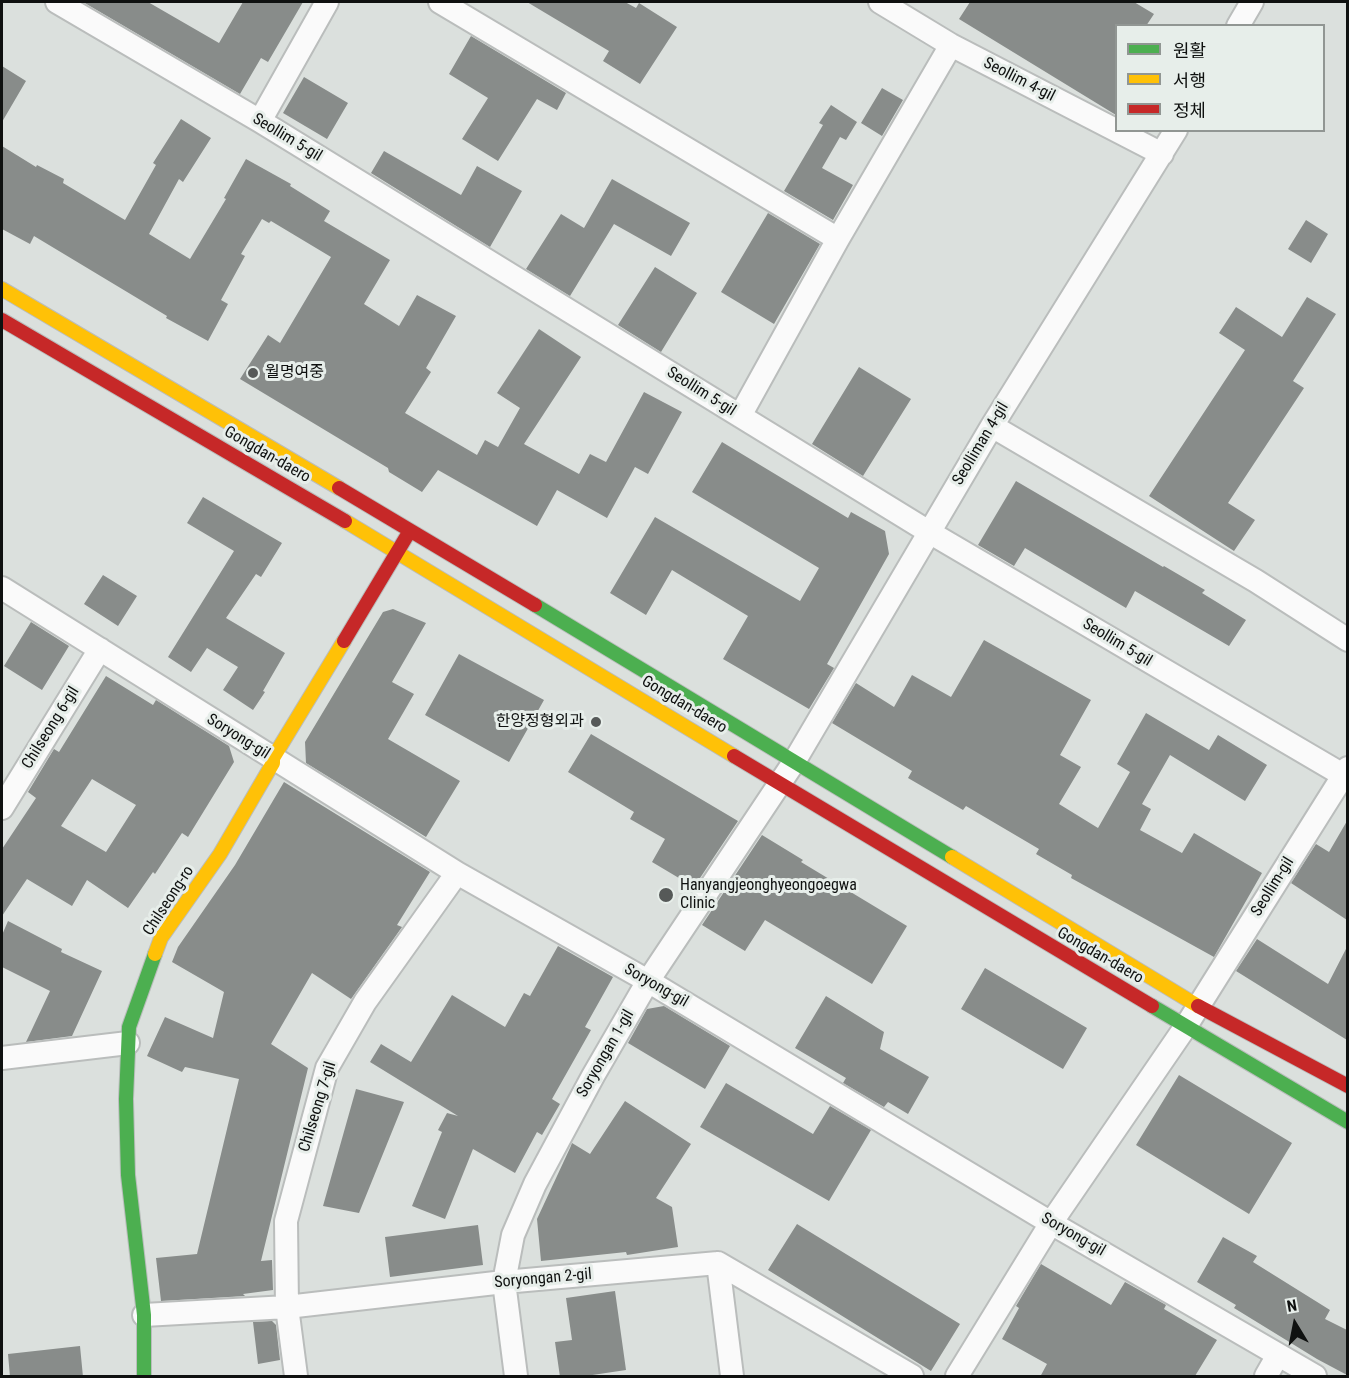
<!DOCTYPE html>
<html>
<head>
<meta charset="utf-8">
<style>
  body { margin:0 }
  #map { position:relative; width:1349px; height:1378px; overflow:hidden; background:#dbe0dd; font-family:"Roboto Condensed","Noto Sans KR",sans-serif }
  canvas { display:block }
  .frame { position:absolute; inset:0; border:3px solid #0f1110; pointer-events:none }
  .legend { position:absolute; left:1115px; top:24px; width:210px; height:108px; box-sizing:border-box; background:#e7eeea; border:2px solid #919693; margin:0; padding:8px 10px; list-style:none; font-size:18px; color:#0f1110 }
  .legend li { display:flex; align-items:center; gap:12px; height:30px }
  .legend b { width:30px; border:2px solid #919693 }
  .north { position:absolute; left:1265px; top:1294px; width:60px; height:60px; -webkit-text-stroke:4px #e7eeea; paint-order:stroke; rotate:350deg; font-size:16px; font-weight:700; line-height:24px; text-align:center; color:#0f1110 }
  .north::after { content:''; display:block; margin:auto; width:21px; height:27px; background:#0f1110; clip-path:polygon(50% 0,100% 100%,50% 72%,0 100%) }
</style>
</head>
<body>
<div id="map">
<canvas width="1349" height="1378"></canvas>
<div class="frame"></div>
<ul class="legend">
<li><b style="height:8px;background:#4caf50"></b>원활</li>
<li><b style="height:8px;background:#ffc107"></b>서행</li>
<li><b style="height:8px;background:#c62828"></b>정체</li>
</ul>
<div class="north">N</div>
</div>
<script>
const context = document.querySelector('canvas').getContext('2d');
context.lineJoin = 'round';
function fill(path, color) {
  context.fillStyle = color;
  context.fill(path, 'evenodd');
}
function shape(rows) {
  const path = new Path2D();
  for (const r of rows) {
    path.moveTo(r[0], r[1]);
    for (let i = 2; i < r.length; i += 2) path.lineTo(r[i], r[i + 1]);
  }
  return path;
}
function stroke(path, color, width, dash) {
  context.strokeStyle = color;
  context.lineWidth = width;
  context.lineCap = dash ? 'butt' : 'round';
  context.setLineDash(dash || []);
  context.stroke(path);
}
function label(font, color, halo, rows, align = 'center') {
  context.font = font + ' "Roboto Condensed","Noto Sans KR",sans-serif';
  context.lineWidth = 6;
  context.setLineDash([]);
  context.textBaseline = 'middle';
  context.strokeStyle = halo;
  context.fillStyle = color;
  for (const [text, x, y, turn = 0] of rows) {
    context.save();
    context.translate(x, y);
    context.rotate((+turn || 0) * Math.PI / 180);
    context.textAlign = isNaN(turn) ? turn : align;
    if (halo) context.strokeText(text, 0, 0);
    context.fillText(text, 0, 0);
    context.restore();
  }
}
fill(shape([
  [83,2,148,2,219,43,243,2,303,2,268,62,261,58,240,94],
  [527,2,625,2,636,8,639,3,677,27,640,84,603,61,609,51],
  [970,2,1134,2,1154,14,1146,26,1116,26,1116,115,959,19],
  [471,36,566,93,557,110,537,99,498,161,462,139,488,98,449,74],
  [2,66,26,81,2,122],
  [304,77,348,103,327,139,283,113],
  [882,88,903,100,882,136,861,123],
  [831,105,857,122,846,140,840,137,822,168,853,185,833,220,784,191,823,125,819,123],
  [181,119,211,138,183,182,179,179,149,234,190,259,226,199,224,198,246,159,291,184,290,186,330,211,324,221,390,260,364,304,399,326,417,295,456,316,426,368,431,372,405,413,477,455,485,440,498,447,520,408,497,393,539,329,581,357,524,444,579,474,590,454,606,462,644,392,682,412,648,474,635,467,607,518,557,490,537,526,438,470,422,492,389,472,388,468,240,379,268,335,280,343,331,257,271,221,269,223,262,219,241,254,245,256,221,300,228,304,208,341,166,318,167,316,34,236,30,244,2,229,2,146,36,167,37,165,64,179,63,183,125,220,156,165,153,163],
  [384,151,461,195,477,166,522,191,490,247,371,173],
  [612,179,690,223,671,256,614,224,570,296,526,269,561,214,584,228],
  [768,213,820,244,774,324,721,292],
  [1306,220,1328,234,1311,263,1288,249],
  [655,267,697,293,661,352,618,325],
  [1307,297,1336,314,1293,381,1304,388,1228,503,1255,520,1234,551,1149,496,1245,350,1219,333,1236,307,1282,337],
  [859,367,911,399,863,476,812,444],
  [722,442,848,518,851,512,885,531,889,554,827,664,834,668,809,709,723,659,748,616,672,570,646,615,610,593,655,517,800,601,819,568,692,492],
  [1016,481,1163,567,1164,566,1205,590,1202,593,1246,620,1229,646,1135,591,1126,608,1025,548,1014,566,978,545],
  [203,497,282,543,261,577,256,574,226,618,285,653,263,691,265,692,253,710,223,690,238,667,207,648,191,672,168,657,234,551,187,523],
  [103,575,137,596,118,626,84,604],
  [393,609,426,623,392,682,414,694,388,739,460,781,426,837,306,763,305,742,383,612],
  [31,622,69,646,42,690,4,666],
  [984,640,1091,700,1060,755,1081,767,1059,804,1098,828,1130,772,1117,764,1146,713,1209,750,1218,735,1267,765,1245,801,1170,755,1142,804,1151,809,1140,830,1182,853,1194,833,1262,873,1214,957,1071,878,1072,875,1036,854,1039,849,966,806,963,810,908,778,912,771,832,723,856,683,894,707,912,675,951,697],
  [459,654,544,700,509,762,425,715],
  [106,676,153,705,156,700,229,746,234,762,188,837,182,833,155,874,153,872,128,908,87,880,72,906,27,879,2,916,2,849,36,798,28,792,54,749,59,752],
  [92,779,136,805,106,852,61,826],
  [591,734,738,821,694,887,652,862,665,839,630,819,634,812,568,772],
  [284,782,430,872,397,925,402,927,351,999,312,973,271,1044,308,1068,261,1261,272,1260,273,1290,243,1294,245,1296,161,1301,156,1258,197,1254,239,1079,185,1067,182,1072,147,1056,165,1017,213,1038,224,992,172,962,178,947,235,865],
  [1347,821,1347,920,1291,883,1316,844,1329,852],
  [762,835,803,860,801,862,907,926,872,984,765,920,745,951,702,925],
  [8,921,62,949,61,952,102,971,72,1036,26,1042,50,991,2,967,2,935],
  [1257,939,1328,984,1347,947,1347,1040,1236,971],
  [558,946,613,977,585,1027,591,1030,552,1099,560,1104,542,1135,537,1132,515,1173,473,1149,445,1219,412,1206,442,1132,438,1130,447,1113,458,1116,370,1062,381,1044,411,1062,452,995,505,1027,524,993,530,996],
  [985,968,1087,1028,1063,1069,961,1009],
  [826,996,884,1032,880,1049,929,1077,908,1114,888,1102,884,1107,843,1083,846,1078,795,1048],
  [664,1006,730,1046,705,1089,628,1043,647,1009],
  [1179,1075,1292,1143,1249,1214,1136,1145],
  [726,1083,813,1134,830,1106,871,1130,829,1201,700,1127],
  [356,1089,404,1102,359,1213,323,1206],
  [625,1101,691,1144,656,1198,672,1207,678,1247,627,1255,626,1252,541,1261,537,1219,570,1148,572,1143,590,1154],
  [797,1224,960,1324,931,1371,768,1270],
  [478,1225,483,1265,390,1277,385,1237],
  [1223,1237,1257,1256,1253,1262,1330,1310,1325,1319,1347,1330,1347,1375,1317,1359,1234,1308,1236,1305,1197,1282],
  [1041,1264,1111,1305,1125,1282,1166,1305,1164,1309,1217,1340,1195,1376,1040,1377,1047,1364,1002,1339,1019,1308,1016,1306],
  [615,1291,626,1370,579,1377,560,1377,555,1342,572,1340,566,1298],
  [272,1321,276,1325,280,1360,258,1364,253,1322],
  [80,1346,83,1377,10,1377,8,1354]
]), '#888c8a');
const street = shape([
  [57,2,260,121,929,532,1348,778],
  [440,2,838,239],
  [880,2,951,45,1162,154],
  [1238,26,1252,2],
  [260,121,327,2],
  [740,416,838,239,951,45],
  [992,426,1256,581,1348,640],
  [2,588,457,873,648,981,1051,1223,1315,1376],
  [2,808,100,649],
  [2,1058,128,1043],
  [718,1263,732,1376],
  [144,1315,287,1307,504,1282,718,1263,912,1376],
  [296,1376,287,1307,286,1221,327,1068,365,1002,457,873],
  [516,1376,504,1282,513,1235,535,1184,593,1076,648,981,794,762,992,426,1176,130],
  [957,1376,1051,1223,1186,1026,1348,768],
  [1266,1376,1278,1355]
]);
const fast = shape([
  [535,605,952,857],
  [1152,1006,1348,1122],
  [144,1376,144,1315,128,1175,126,1099,129,1027,155,954]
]);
const slow = shape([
  [2,289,339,488],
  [345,521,734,756],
  [952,857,1198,1006],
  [155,954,161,938,220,854,273,763,273,758,344,641]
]);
const jam = shape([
  [2,320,345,521],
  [339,488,535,605],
  [344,641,408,534],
  [734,756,1152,1006],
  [1198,1006,1348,1086]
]);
stroke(street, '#babdbc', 26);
stroke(fast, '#babdbc', 16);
stroke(slow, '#babdbc', 16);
stroke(jam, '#babdbc', 16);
stroke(street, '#fafafa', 22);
stroke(fast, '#4caf50', 14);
stroke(slow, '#ffc107', 14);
stroke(jam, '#c62828', 14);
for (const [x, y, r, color] of [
  [253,373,6,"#565958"],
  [596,722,6,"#565958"],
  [666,895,8,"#565958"]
]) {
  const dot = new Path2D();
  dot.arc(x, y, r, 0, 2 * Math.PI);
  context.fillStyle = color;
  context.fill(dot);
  stroke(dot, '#e7eeea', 2);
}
label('16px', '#0f1110', '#e7eeea', [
  ["Seollim 4-gil",1019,80,27],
  ["Seollim 5-gil",287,138,31],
  ["Seollim 5-gil",701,392,32],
  ["Seolliman 4-gil",981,444,-59],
  ["Gongdan-daero",267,455,30],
  ["Seollim 5-gil",1117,643,31],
  ["Gongdan-daero",684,705,31],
  ["Chilseong 6-gil",51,728,-58],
  ["Soryong-gil",238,737,32],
  ["Seollim-gil",1273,887,-58],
  ["Chilseong-ro",169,901,-57],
  ["Gongdan-daero",1100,956,30],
  ["Soryong-gil",656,986,30],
  ["Soryongan 1-gil",606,1054,-60],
  ["Chilseong 7-gil",318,1107,-73],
  ["Soryong-gil",1073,1235,30],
  ["Soryongan 2-gil",543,1279,-5]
]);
label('16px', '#0f1110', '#e7eeea', [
  ["월명여중",265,373],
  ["한양정형외과",584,722,"right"],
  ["Hanyangjeonghyeongoegwa",680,886],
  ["Clinic",680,904]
], 'left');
</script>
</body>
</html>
